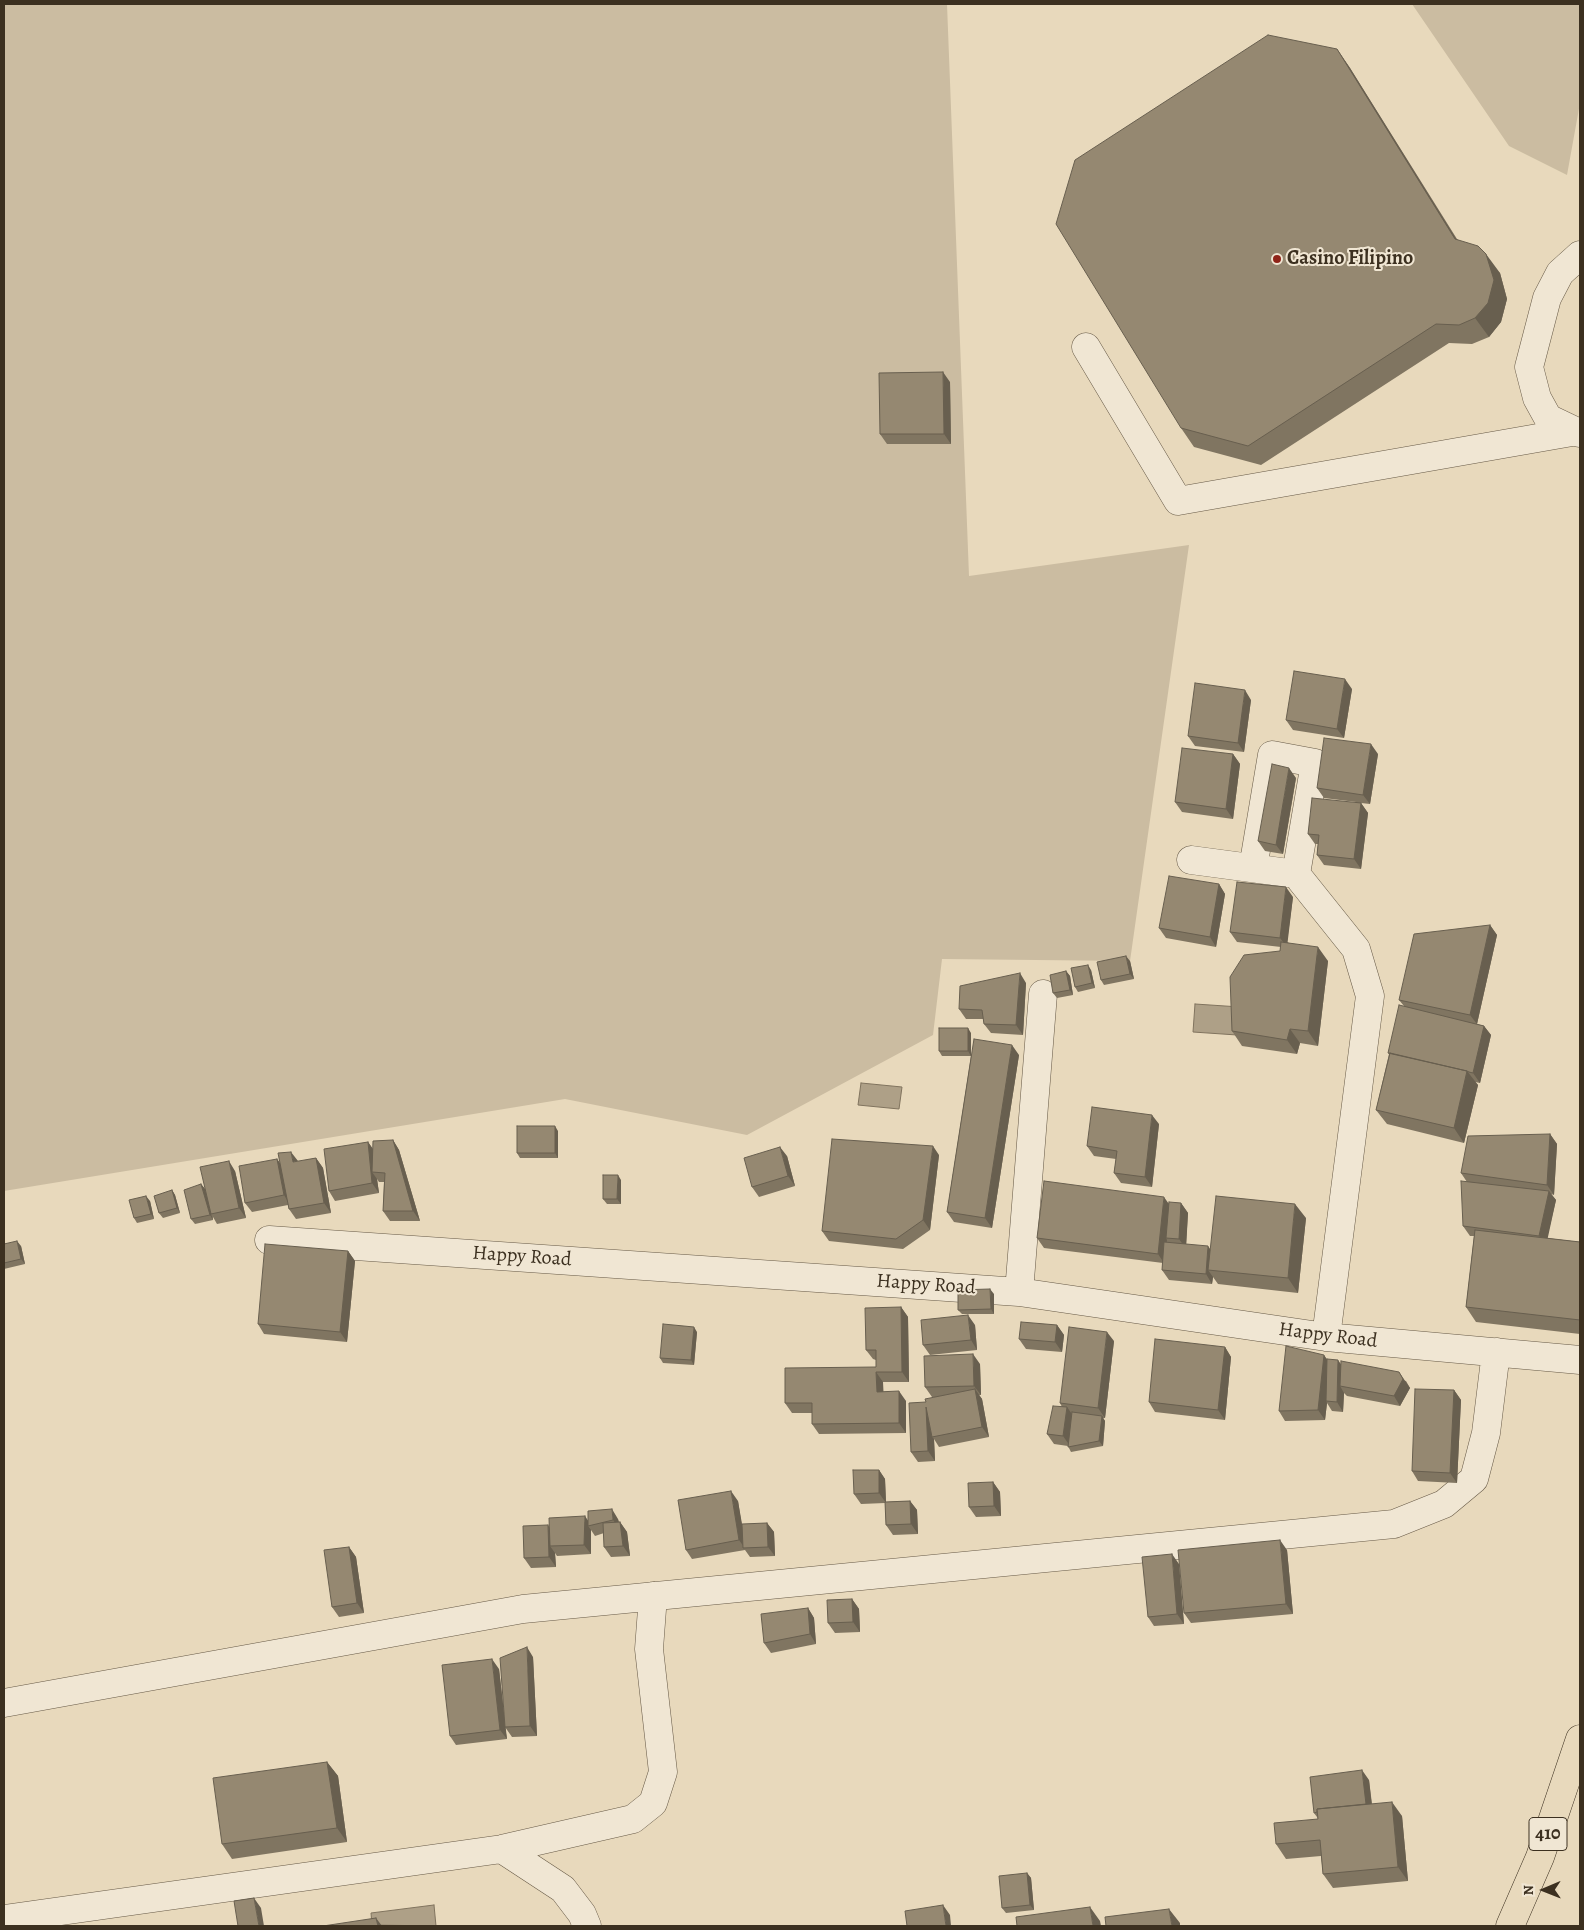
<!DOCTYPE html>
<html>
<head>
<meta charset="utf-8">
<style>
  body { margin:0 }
  #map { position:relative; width:1584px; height:1930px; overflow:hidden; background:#e8d9bc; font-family:Alegreya,serif }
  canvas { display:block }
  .frame { position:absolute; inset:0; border:5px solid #3c3020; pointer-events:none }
  .north { position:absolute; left:1519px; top:1865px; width:50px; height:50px; -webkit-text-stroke:4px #f0e6d3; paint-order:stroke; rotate:269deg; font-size:14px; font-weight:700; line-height:20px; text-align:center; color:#3c3020 }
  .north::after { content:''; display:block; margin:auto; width:18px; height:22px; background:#3c3020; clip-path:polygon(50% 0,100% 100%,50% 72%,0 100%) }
</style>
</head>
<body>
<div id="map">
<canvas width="1584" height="1930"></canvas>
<div class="frame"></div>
<div class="north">N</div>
</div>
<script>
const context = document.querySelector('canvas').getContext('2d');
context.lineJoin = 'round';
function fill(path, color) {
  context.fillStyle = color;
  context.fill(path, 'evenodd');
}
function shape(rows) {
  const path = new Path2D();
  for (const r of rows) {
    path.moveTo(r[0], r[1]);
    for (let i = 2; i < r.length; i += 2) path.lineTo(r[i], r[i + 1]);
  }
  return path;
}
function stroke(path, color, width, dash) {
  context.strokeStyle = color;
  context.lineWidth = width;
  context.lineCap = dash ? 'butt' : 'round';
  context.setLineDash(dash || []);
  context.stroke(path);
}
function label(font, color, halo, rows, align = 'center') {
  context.font = font + ' Alegreya,serif';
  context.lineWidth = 4;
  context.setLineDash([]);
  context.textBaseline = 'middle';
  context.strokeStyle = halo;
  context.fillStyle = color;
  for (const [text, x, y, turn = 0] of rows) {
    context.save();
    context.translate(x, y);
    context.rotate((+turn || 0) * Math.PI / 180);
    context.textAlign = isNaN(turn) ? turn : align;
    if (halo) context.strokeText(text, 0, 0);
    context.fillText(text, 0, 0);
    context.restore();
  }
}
fill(shape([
  [4,4,947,4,969,576,1189,545,1130,961,942,959,933,1035,747,1135,565,1099,4,1191],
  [1412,4,1580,4,1580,103,1567,175,1509,146]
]), '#cbbca1');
const water = shape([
  [1195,1004,1240,1007,1237,1035,1193,1032,1195,1004],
  [861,1083,902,1087,899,1109,858,1105,861,1083],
  [434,1905,436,1926,372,1925,371,1913,434,1905]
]);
fill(water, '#aea087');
stroke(water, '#80735e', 1);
const minor = shape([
  [1086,347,1178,501,1572,432],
  [1579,433,1548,418,1537,398,1529,367,1547,298,1560,273,1580,255],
  [1191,860,1296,874,1356,949,1370,996,1326,1337],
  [1253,868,1272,755,1315,763,1296,874],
  [269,1240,1019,1292,1326,1337,1580,1360],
  [1019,1292,1043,994],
  [4,1703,523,1609,1394,1524,1444,1504,1474,1479,1486,1433,1496,1352],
  [502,1849,563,1889,582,1914,587,1926],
  [4,1919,502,1849,633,1819,653,1803,663,1772,649,1649,653,1596]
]);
const major = shape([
  [1510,1926,1540,1857,1580,1739]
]);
stroke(minor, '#675a47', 29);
stroke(major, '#3c3020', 29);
stroke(minor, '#f0e6d3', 28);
stroke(major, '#e8d9bc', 28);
fill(shape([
  [1337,49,1350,68,1457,239,1500,273,1507,299,1501,322,1489,337,1472,344,1449,343,1261,465,1194,447,1181,428],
  [950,382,951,444,887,444,880,434],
  [1352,689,1344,738,1293,730,1286,720],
  [1251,700,1244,752,1195,746,1188,736],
  [1233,754,1240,764,1233,819,1182,812,1175,802],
  [1378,754,1370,804,1361,803,1368,813,1361,869,1324,865,1317,855,1318,844,1315,844,1308,834,1356,802,1324,798,1317,788],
  [1296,778,1283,854,1265,851,1258,841],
  [1219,884,1225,894,1216,947,1166,938,1159,928],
  [1293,897,1287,942,1328,961,1318,1046,1300,1043,1297,1054,1242,1046,1232,1031,1280,951,1281,947,1237,942,1230,932],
  [1490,925,1497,935,1477,1024,1484,1026,1491,1035,1480,1083,1475,1082,1478,1085,1464,1143,1387,1124,1376,1110,1389,1054,1388,1053,1404,1006,1399,1000],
  [1130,961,1134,979,1104,985,1101,980],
  [1091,970,1095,988,1078,992,1075,987],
  [1066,971,1070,976,1073,995,1057,998,1053,993],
  [1026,983,1023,1035,991,1033,984,1024,983,1019,966,1019,959,1009],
  [971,1033,971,1055,1019,1055,992,1228,954,1222,947,1212,971,1056,942,1056,939,1051],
  [1159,1124,1152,1187,1121,1183,1114,1173,1116,1159,1094,1156,1087,1146],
  [558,1131,558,1158,520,1158,517,1153],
  [1550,1134,1557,1144,1554,1195,1551,1194,1556,1200,1547,1238,1580,1242,1580,1334,1476,1322,1466,1307,1474,1236,1470,1236,1463,1226,1467,1182,1461,1173],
  [393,1140,399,1150,420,1221,390,1221,383,1211,384,1182,379,1182,377,1179,379,1193,335,1201,329,1191,368,1142,373,1149],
  [939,1155,930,1230,903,1249,829,1241,822,1231],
  [787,1156,795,1186,759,1197,752,1187],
  [316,1158,323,1168,331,1213,296,1219,289,1209,288,1205,252,1212,245,1203,277,1159,280,1163,298,1162],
  [235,1171,246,1218,217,1224,213,1217,213,1220,195,1224,191,1219,201,1184,205,1189],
  [621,1180,621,1204,607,1204,603,1199],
  [172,1190,175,1195,180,1213,163,1218,159,1213],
  [150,1201,154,1219,137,1223,134,1218],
  [1169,1203,1181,1203,1188,1213,1186,1244,1210,1250,1306,1218,1298,1293,1218,1284,1213,1277,1212,1284,1169,1280,1162,1270,1163,1263,1044,1248,1037,1238],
  [4,1244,21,1246,25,1264,4,1269],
  [348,1251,355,1261,347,1342,264,1334,258,1324],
  [994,1294,994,1314,962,1314,958,1310],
  [901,1307,908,1317,909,1382,883,1382,883,1392,906,1401,906,1433,819,1434,812,1424,812,1413,792,1413,785,1403,876,1367,876,1360,873,1359,866,1350],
  [975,1325,977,1350,930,1355,923,1345],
  [1057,1325,1064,1335,1062,1352,1026,1349,1019,1339],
  [697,1332,694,1365,663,1363,660,1358],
  [1114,1341,1105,1418,1103,1418,1105,1421,1103,1446,1071,1452,1068,1446,1054,1444,1047,1434,1062,1407,1060,1403],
  [1225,1347,1231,1357,1225,1420,1155,1412,1149,1402],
  [1324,1355,1327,1361,1406,1381,1410,1388,1400,1406,1347,1396,1344,1393,1343,1412,1332,1411,1327,1403,1325,1420,1285,1421,1279,1411],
  [980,1364,981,1395,979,1395,982,1399,989,1437,939,1447,934,1439,935,1461,918,1462,911,1452,926,1402,935,1397,932,1397,925,1387],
  [1454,1390,1461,1400,1457,1483,1418,1481,1412,1471],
  [879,1470,885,1479,886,1502,910,1501,917,1510,918,1534,893,1535,886,1525,885,1503,861,1504,854,1494],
  [993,1482,1000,1492,1001,1516,976,1517,969,1507],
  [738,1501,742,1527,767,1523,774,1532,775,1556,750,1557,745,1550,692,1559,686,1550],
  [618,1519,619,1522,620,1522,627,1532,630,1556,611,1557,604,1547,604,1533,595,1536,591,1530,591,1554,557,1556,555,1553,556,1567,531,1568,524,1558,550,1528,588,1521],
  [349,1547,356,1557,364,1613,339,1617,332,1607],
  [1287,1550,1293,1614,1191,1623,1184,1613],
  [1179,1564,1184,1624,1154,1626,1148,1617],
  [852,1599,859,1609,860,1632,835,1633,828,1623],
  [808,1608,814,1618,816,1644,771,1653,764,1643],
  [533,1657,537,1736,512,1737,505,1727,507,1739,456,1745,450,1736,499,1669,505,1721],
  [327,1762,338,1776,347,1842,232,1859,222,1844],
  [1369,1780,1372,1804,1402,1816,1408,1881,1333,1888,1323,1874,1321,1856,1286,1859,1276,1844,1318,1819,1317,1817,1314,1813],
  [1027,1873,1031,1878,1034,1910,1006,1913,1002,1908]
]), '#807561');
fill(shape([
  [1337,49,1350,68,1468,258,1455,239],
  [1486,254,1500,273,1507,299,1501,322,1489,337,1475,318],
  [943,372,950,382,951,444,944,434],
  [1345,679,1352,689,1344,738,1337,729],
  [1245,690,1251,700,1244,752,1238,743],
  [1371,744,1378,754,1370,804,1363,795],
  [1233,754,1240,764,1233,819,1226,809],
  [1289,768,1296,778,1283,854,1276,845],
  [1361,803,1368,813,1361,869,1354,859],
  [1219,884,1225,894,1216,947,1210,937],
  [1286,887,1293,897,1287,947,1280,938],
  [1490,925,1497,935,1477,1024,1470,1015],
  [1318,947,1328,961,1318,1046,1308,1031],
  [1126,956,1130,961,1134,979,1130,974],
  [1088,965,1091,970,1095,988,1092,983],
  [1066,971,1070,976,1073,995,1070,990],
  [1020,973,1026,983,1023,1035,1016,1025],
  [1484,1026,1491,1035,1480,1083,1473,1073],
  [968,1028,971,1033,971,1056,968,1051],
  [1290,1029,1300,1043,1297,1054,1287,1040],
  [1012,1045,1019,1055,992,1228,985,1218],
  [1467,1071,1478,1085,1464,1143,1454,1128],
  [1152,1115,1159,1124,1152,1187,1145,1177],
  [555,1126,558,1131,558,1158,555,1153],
  [1550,1134,1557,1144,1554,1195,1547,1185],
  [393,1140,399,1150,420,1221,413,1211],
  [368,1142,375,1152,372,1172,377,1179,379,1193,372,1183],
  [933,1146,939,1155,930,1230,923,1220],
  [780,1147,787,1156,795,1186,788,1176],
  [291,1152,298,1161,293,1162],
  [316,1158,323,1168,331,1213,324,1203],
  [277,1159,284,1169,290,1205,284,1195],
  [229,1161,235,1171,246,1218,239,1208],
  [618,1175,621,1180,621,1204,617,1199],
  [201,1184,205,1189,211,1214,213,1220,210,1215],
  [172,1190,175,1195,180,1213,177,1208],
  [1549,1191,1556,1200,1546,1246,1539,1236],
  [146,1196,150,1201,154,1219,151,1214],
  [1164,1197,1171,1207,1166,1238,1167,1240,1164,1263,1158,1254],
  [1181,1203,1188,1213,1186,1249,1179,1239],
  [1295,1204,1306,1218,1298,1293,1288,1278],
  [17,1241,21,1246,25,1264,21,1259],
  [1208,1246,1215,1256,1208,1270,1213,1277,1212,1284,1206,1274],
  [348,1251,355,1261,347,1342,340,1332],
  [990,1289,994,1294,994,1314,991,1309],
  [901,1307,908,1317,909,1382,902,1372],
  [968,1315,975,1325,977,1350,971,1340],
  [1057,1325,1064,1335,1062,1352,1055,1342],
  [694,1327,697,1332,694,1365,691,1360],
  [1107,1332,1114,1341,1105,1418,1098,1408],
  [1225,1347,1231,1357,1225,1420,1218,1410],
  [973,1354,980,1364,981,1395,974,1386],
  [1324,1355,1331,1365,1326,1401,1327,1403,1325,1420,1318,1410],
  [1338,1360,1345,1370,1340,1386,1344,1393,1343,1412,1337,1402],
  [876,1372,883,1382,884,1402,877,1392],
  [1399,1372,1410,1388,1400,1406,1394,1396],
  [975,1389,982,1399,989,1437,982,1427],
  [1454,1390,1461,1400,1457,1483,1450,1473],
  [899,1391,906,1401,906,1433,899,1423],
  [926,1407,932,1437,934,1439,935,1461,928,1451],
  [1067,1407,1074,1417,1070,1446,1063,1436],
  [1102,1416,1105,1421,1103,1446,1099,1441],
  [879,1470,885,1479,886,1503,879,1493],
  [993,1482,1000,1492,1001,1516,994,1506],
  [731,1491,738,1501,746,1547,744,1547,739,1540],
  [910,1501,917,1510,918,1534,911,1524],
  [612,1509,618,1519,620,1529,613,1520],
  [585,1516,591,1525,588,1526,591,1530,591,1554,584,1545],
  [620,1522,627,1532,630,1556,623,1546],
  [767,1523,774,1532,775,1556,768,1547],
  [548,1525,554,1535,550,1546,555,1553,556,1567,549,1557],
  [1280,1540,1287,1550,1293,1614,1286,1604],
  [349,1547,356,1557,364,1613,357,1603],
  [1172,1554,1179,1564,1184,1624,1177,1614],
  [852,1599,859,1609,860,1632,853,1622],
  [808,1608,814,1618,816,1644,810,1634],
  [527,1647,533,1657,537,1736,530,1726],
  [492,1659,499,1669,507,1739,500,1730],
  [327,1762,338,1776,347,1842,337,1828],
  [1362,1770,1369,1780,1373,1816,1366,1806],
  [1392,1802,1402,1816,1408,1881,1398,1867],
  [1027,1873,1031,1878,1034,1910,1030,1905],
  [254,1898,261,1908,264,1926,259,1926],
  [943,1905,950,1915,951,1926,946,1926],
  [1090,1907,1100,1921,1101,1926,1093,1926],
  [1169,1909,1180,1923,1180,1926,1172,1926],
  [376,1918,382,1926,378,1926]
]), '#685f4f');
const building = shape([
  [1268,35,1337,49,1455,239,1478,246,1486,254,1494,280,1488,303,1475,318,1459,325,1436,324,1248,446,1181,428,1056,224,1075,160,1268,35],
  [943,372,944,434,880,434,879,373,943,372],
  [1294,671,1345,679,1337,729,1286,720,1294,671],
  [1195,683,1245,690,1238,743,1188,736,1195,683],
  [1324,738,1371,744,1363,795,1317,788,1324,738],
  [1182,748,1233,754,1226,809,1175,802,1182,748],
  [1272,764,1289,768,1276,845,1258,841,1272,764],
  [1312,798,1361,803,1354,859,1317,855,1319,835,1308,834,1312,798],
  [1169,876,1219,884,1210,937,1159,928,1169,876],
  [1237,882,1286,887,1280,938,1230,932,1237,882],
  [1490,925,1470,1015,1399,1000,1414,934,1490,925],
  [1281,942,1318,947,1308,1031,1290,1029,1287,1040,1232,1031,1230,977,1244,955,1280,951,1281,942],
  [1126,956,1130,974,1101,980,1097,962,1126,956],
  [1088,965,1092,983,1075,987,1071,968,1088,965],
  [1066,971,1070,990,1053,993,1050,975,1066,971],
  [1020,973,1016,1025,984,1024,982,1010,959,1009,960,986,1020,973],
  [1399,1005,1484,1026,1473,1073,1469,1072,1467,1071,1388,1053,1399,1005],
  [939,1028,968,1028,968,1051,939,1051,939,1028],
  [974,1039,1012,1045,985,1218,947,1212,974,1039],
  [1390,1053,1467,1071,1454,1128,1376,1110,1390,1053],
  [1092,1107,1152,1115,1145,1177,1114,1173,1117,1151,1087,1146,1092,1107],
  [517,1126,555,1126,555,1153,517,1153,517,1126],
  [1550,1134,1547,1185,1461,1173,1468,1136,1550,1134],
  [832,1139,933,1146,923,1220,896,1239,822,1231,832,1139],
  [393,1140,413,1211,383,1211,385,1173,372,1172,373,1141,393,1140],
  [368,1142,372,1183,329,1191,324,1149,368,1142],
  [780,1147,788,1176,752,1187,744,1158,780,1147],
  [291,1152,293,1162,316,1158,324,1203,289,1209,278,1153,291,1152],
  [277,1159,284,1195,245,1203,239,1166,277,1159],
  [229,1161,239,1208,211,1214,200,1167,229,1161],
  [603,1175,618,1175,617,1199,603,1199,603,1175],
  [1044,1181,1164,1197,1158,1254,1037,1238,1044,1181],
  [1461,1181,1549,1191,1539,1236,1463,1226,1461,1181],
  [201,1184,210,1215,191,1219,184,1190,201,1184],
  [172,1190,177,1208,159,1213,154,1196,172,1190],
  [146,1196,151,1214,134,1218,129,1200,146,1196],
  [1216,1196,1295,1204,1288,1278,1208,1270,1216,1196],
  [1169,1202,1181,1203,1179,1239,1166,1238,1169,1202],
  [1475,1230,1580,1242,1580,1320,1466,1307,1475,1230],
  [17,1241,21,1259,4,1263,4,1244,17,1241],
  [1164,1242,1208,1246,1206,1274,1162,1270,1164,1242],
  [265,1244,348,1251,340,1332,258,1324,265,1244],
  [990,1289,991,1309,958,1310,958,1290,990,1289],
  [901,1307,902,1372,876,1372,877,1392,899,1391,899,1423,812,1424,812,1403,785,1403,785,1368,876,1367,876,1350,866,1350,865,1308,901,1307],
  [968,1315,971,1340,923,1345,921,1320,968,1315],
  [1021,1322,1057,1325,1055,1342,1019,1339,1021,1322],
  [663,1324,694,1327,691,1360,660,1358,663,1324],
  [1069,1327,1107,1332,1098,1408,1060,1403,1069,1327],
  [1155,1339,1225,1347,1218,1410,1149,1402,1155,1339],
  [1286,1346,1324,1355,1318,1410,1279,1411,1286,1346],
  [973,1354,974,1386,925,1387,924,1356,973,1354],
  [1327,1359,1338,1360,1337,1402,1326,1401,1327,1359],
  [1341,1361,1399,1372,1403,1379,1394,1396,1340,1386,1341,1361],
  [975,1389,982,1427,932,1437,926,1407,928,1451,911,1452,909,1403,926,1402,925,1399,975,1389],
  [1415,1389,1454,1390,1450,1473,1412,1471,1415,1389],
  [1053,1406,1067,1407,1063,1436,1047,1434,1053,1406],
  [1072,1412,1102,1416,1099,1441,1068,1447,1072,1412],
  [853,1470,879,1470,879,1493,854,1494,853,1470],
  [993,1482,994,1506,969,1507,968,1483,993,1482],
  [731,1491,739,1540,686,1550,678,1500,731,1491],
  [910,1501,911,1524,886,1525,885,1502,910,1501],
  [612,1509,613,1520,588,1526,588,1511,612,1509],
  [585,1516,584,1545,550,1546,549,1518,585,1516],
  [620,1522,623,1546,604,1547,603,1523,620,1522],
  [767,1523,768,1547,743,1548,742,1524,767,1523],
  [548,1525,549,1557,524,1558,523,1526,548,1525],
  [1280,1540,1286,1604,1184,1613,1178,1550,1280,1540],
  [349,1547,357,1603,332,1607,324,1550,349,1547],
  [1172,1554,1177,1614,1148,1617,1142,1557,1172,1554],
  [852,1599,853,1622,828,1623,827,1600,852,1599],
  [808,1608,810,1634,764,1643,761,1614,808,1608],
  [527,1647,530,1726,505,1727,500,1658,527,1647],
  [492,1659,500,1730,450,1736,442,1665,492,1659],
  [327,1762,337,1828,222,1844,213,1778,327,1762],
  [1362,1770,1366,1804,1317,1809,1317,1812,1314,1813,1310,1777,1362,1770],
  [1392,1802,1398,1867,1323,1874,1320,1840,1276,1844,1274,1823,1318,1819,1317,1809,1392,1802],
  [1027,1873,1030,1905,1002,1908,999,1876,1027,1873],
  [254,1898,259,1926,238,1926,234,1901,254,1898],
  [943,1905,946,1926,907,1926,905,1911,943,1905],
  [1090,1907,1093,1926,1017,1926,1016,1917,1090,1907],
  [1169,1909,1172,1926,1106,1926,1105,1917,1169,1909],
  [376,1918,378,1926,323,1926,376,1918]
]);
fill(building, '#958871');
stroke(building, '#685f4f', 1);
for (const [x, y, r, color] of [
  [1277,259,5,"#8f2418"]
]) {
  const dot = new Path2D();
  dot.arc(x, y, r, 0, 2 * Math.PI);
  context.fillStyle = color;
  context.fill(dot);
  stroke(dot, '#f0e6d3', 2);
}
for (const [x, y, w] of [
  [1548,1834,38]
]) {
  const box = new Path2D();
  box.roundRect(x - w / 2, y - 16.5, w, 33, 4);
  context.fillStyle = '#f0e6d3';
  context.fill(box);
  stroke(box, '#3c3020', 1);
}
label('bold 19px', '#3c3020', null, [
  ["410",1548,1834]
]);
label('bold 20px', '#3c3020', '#f0e6d3', [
  ["Casino Filipino",1287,259]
], 'left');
label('20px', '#3c3020', '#f0e6d3', [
  ["Happy Road",522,1257,4],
  ["Happy Road",926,1285,4],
  ["Happy Road",1328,1336,7]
]);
</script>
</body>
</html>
